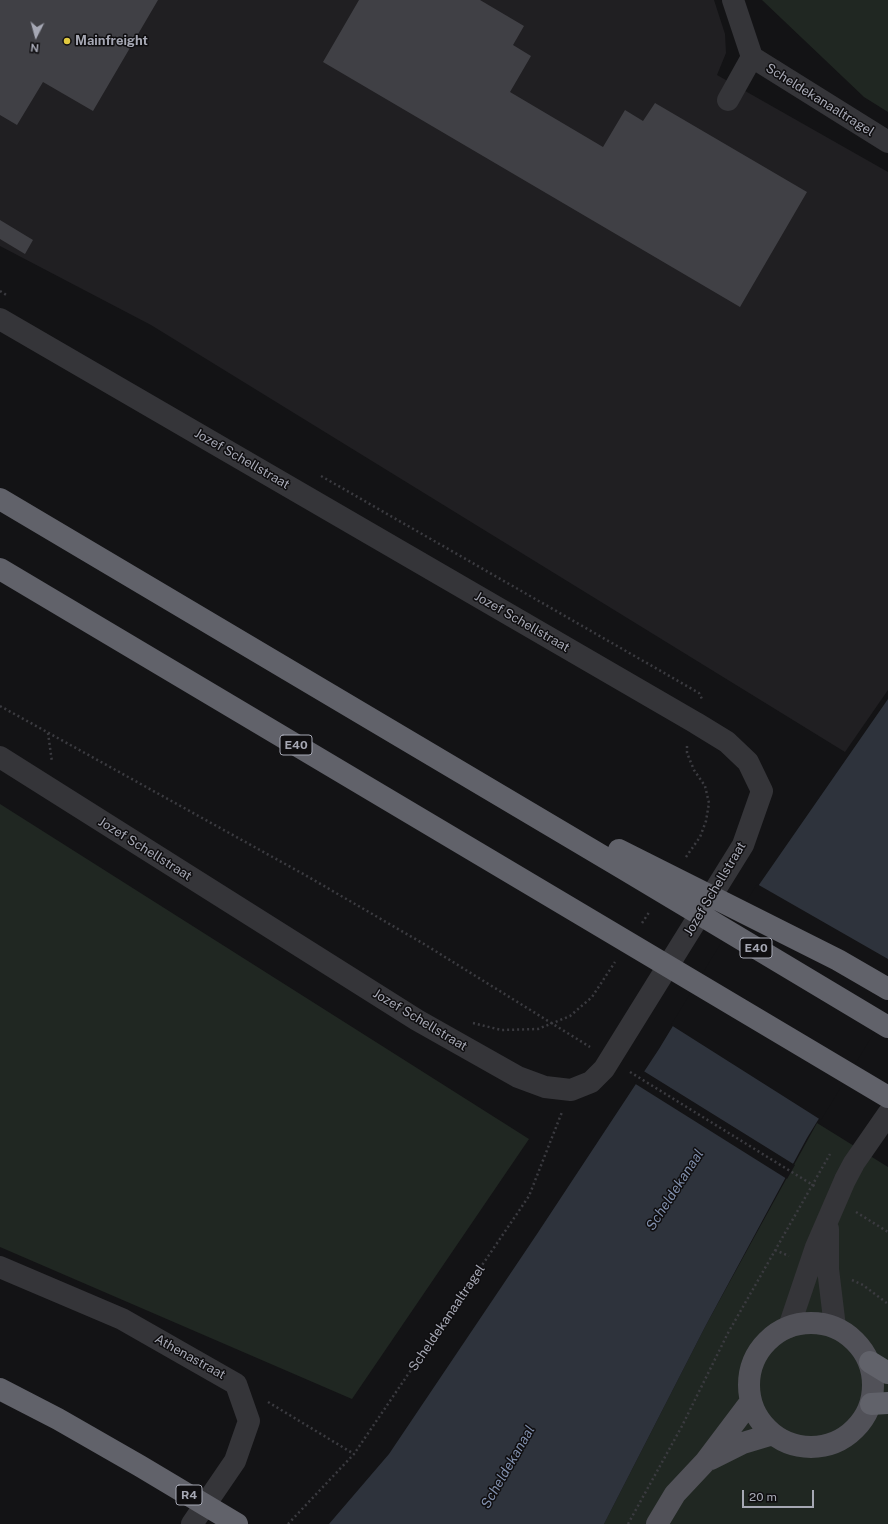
<!DOCTYPE html>
<html>
<head>
<meta charset="utf-8">
<style>
  body { margin:0 }
  #map { position:relative; width:888px; height:1524px; overflow:hidden; background:#131315; font-family:"Public Sans",sans-serif }
  canvas { display:block }
  .north { position:absolute; left:16px; top:16px; width:40px; height:40px; -webkit-text-stroke:3px #0f0e10; paint-order:stroke; rotate:186deg; font-size:11px; font-weight:700; line-height:16px; text-align:center; color:#a6a8b4 }
  .north::after { content:''; display:block; margin:auto; width:14px; height:18px; background:#a6a8b4; clip-path:polygon(50% 0,100% 100%,50% 72%,0 100%) }
  .scale { position:absolute; left:742px; top:1490px; width:72px; height:18px; box-sizing:border-box; border:2px solid #a6a8b4; border-top:0; padding-left:5px; font-size:12px; line-height:14px; white-space:nowrap; color:#a6a8b4; -webkit-text-stroke:3px #0f0e10; paint-order:stroke }
</style>
</head>
<body>
<div id="map">
<canvas width="888" height="1524"></canvas>
<div class="north">N</div>
<div class="scale">20 m</div>
</div>
<script>
const context = document.querySelector('canvas').getContext('2d');
context.lineJoin = 'round';
function fill(path, color) {
  context.fillStyle = color;
  context.fill(path, 'evenodd');
}
function shape(rows) {
  const path = new Path2D();
  for (const r of rows) {
    if (r.length === 3) {
      path.moveTo(r[0] + r[2], r[1]);
      path.arc(r[0], r[1], r[2], 0, 2 * Math.PI);
      continue;
    }
    path.moveTo(r[0], r[1]);
    for (let i = 2; i < r.length; i += 2) path.lineTo(r[i], r[i + 1]);
  }
  return path;
}
function stroke(path, color, width, dash) {
  context.strokeStyle = color;
  context.lineWidth = width;
  context.lineCap = dash ? 'butt' : 'round';
  context.setLineDash(dash || []);
  context.stroke(path);
}
function label(font, color, halo, rows, align = 'center') {
  context.font = font + ' "Public Sans",sans-serif';
  context.lineWidth = 3;
  context.setLineDash([]);
  context.textBaseline = 'middle';
  context.strokeStyle = halo;
  context.fillStyle = color;
  for (const [text, x, y, turn = 0] of rows) {
    context.save();
    context.translate(x, y);
    context.rotate((+turn || 0) * Math.PI / 180);
    context.textAlign = isNaN(turn) ? turn : align;
    if (halo) context.strokeText(text, 0, 0);
    context.fillText(text, 0, 0);
    context.restore();
  }
}
fill(shape([
  [0,0,714,0,725,34,726,53,717,75,888,172,888,690,845,752,151,325,0,246]
]), '#201f22');
fill(shape([
  [762,0,888,0,888,112,864,97],
  [0,804,529,1139,352,1399,0,1247],
  [817,1123,888,1167,888,1524,604,1524,706,1325]
]), '#202722');
fill(shape([
  [888,699,888,1006,807,1138,706,1325,604,1524,329,1524,389,1454,537,1234,659,1049,754,892]
]), '#2e333c');
fill(shape([
  [757,884,888,959,888,1010,821,1120,671,1025],
  [642,1070,795,1165,787,1179,634,1083]
]), '#131315');
fill(shape([
  [0,0,158,0,93,111,43,82,17,125,0,115],
  [359,0,480,0,524,26,513,45,531,56,510,92,603,147,625,110,643,121,655,103,807,192,740,307,323,62],
  [0,220,33,240,25,254,0,239]
]), '#404045');
stroke(shape([
  [0,291,8,296],
  [321,476,699,693,702,699],
  [0,706,305,875,424,944,590,1047],
  [48,733,52,762],
  [686,857,700,837,706,821,709,803,705,786,694,770,687,753,687,745],
  [642,923,650,911],
  [473,1023,501,1030,538,1029,570,1016,592,997,615,962],
  [630,1072,816,1187],
  [856,1212,888,1232],
  [775,1250,789,1256],
  [852,1280,863,1285,888,1304],
  [268,1402,354,1454],
  [288,1524,354,1454,529,1196,562,1112],
  [628,1524,682,1426,728,1333,830,1154]
]), '#3b3b40', 2.5, [2, 3]);
stroke(shape([
  [752,57,888,142],
  [728,100,752,57,733,0],
  [0,319,696,723,727,742,748,762,762,791,743,845,604,1069,591,1082,571,1090,545,1087,518,1077,417,1020,0,757],
  [828,1229,828,1269,835,1327],
  [0,1267,122,1319,236,1384,249,1421,235,1461,192,1524],
  [789,1327,816,1247,845,1180,854,1163,888,1114]
]), '#353539', 22);
stroke(shape([
  [811,1385,62],
  [711,1459,743,1443,773,1434],
  [657,1524,675,1494,705,1462,751,1401]
]), '#515158', 22);
stroke(shape([
  [0,499,624,869,888,1027],
  [0,569,888,1097],
  [619,850,838,960,888,989],
  [870,1362,888,1373],
  [0,1389,58,1419,140,1466,237,1524],
  [871,1404,888,1403]
]), '#61626a', 22);
for (const [x, y, r, color] of [
  [67,41,4,"#e1c93f"]
]) {
  const dot = new Path2D();
  dot.arc(x, y, r, 0, 2 * Math.PI);
  context.fillStyle = color;
  context.fill(dot);
  stroke(dot, '#0f0e10', 1.5);
}
for (const [x, y, w] of [
  [296,745,32],
  [756,948,32],
  [189,1495,26]
]) {
  const box = new Path2D();
  box.roundRect(x - w / 2, y - 10, w, 20, 3);
  context.fillStyle = '#0f0e10';
  context.fill(box);
  stroke(box, '#a6a8b4', 1);
}
label('bold 12px', '#a6a8b4', null, [
  ["E40",296,745],
  ["E40",756,948],
  ["R4",189,1495]
]);
label('bold 13px', '#a6a8b4', '#0f0e10', [
  ["Mainfreight",75,41]
], 'left');
label('13px', '#a6a8b4', '#0f0e10', [
  ["Scheldekanaaltragel",820,100,32],
  ["Jozef Schellstraat",242,459,30],
  ["Jozef Schellstraat",522,622,30],
  ["Jozef Schellstraat",145,849,32],
  ["Jozef Schellstraat",715,889,-59],
  ["Jozef Schellstraat",420,1020,31],
  ["Scheldekanaaltragel",447,1318,-56],
  ["Athenastraat",190,1357,29]
]);
label('italic 14px', '#808fac', '#0f0e10', [
  ["Scheldekanaal",675,1190,-57],
  ["Scheldekanaal",508,1467,-60]
]);
</script>
</body>
</html>
